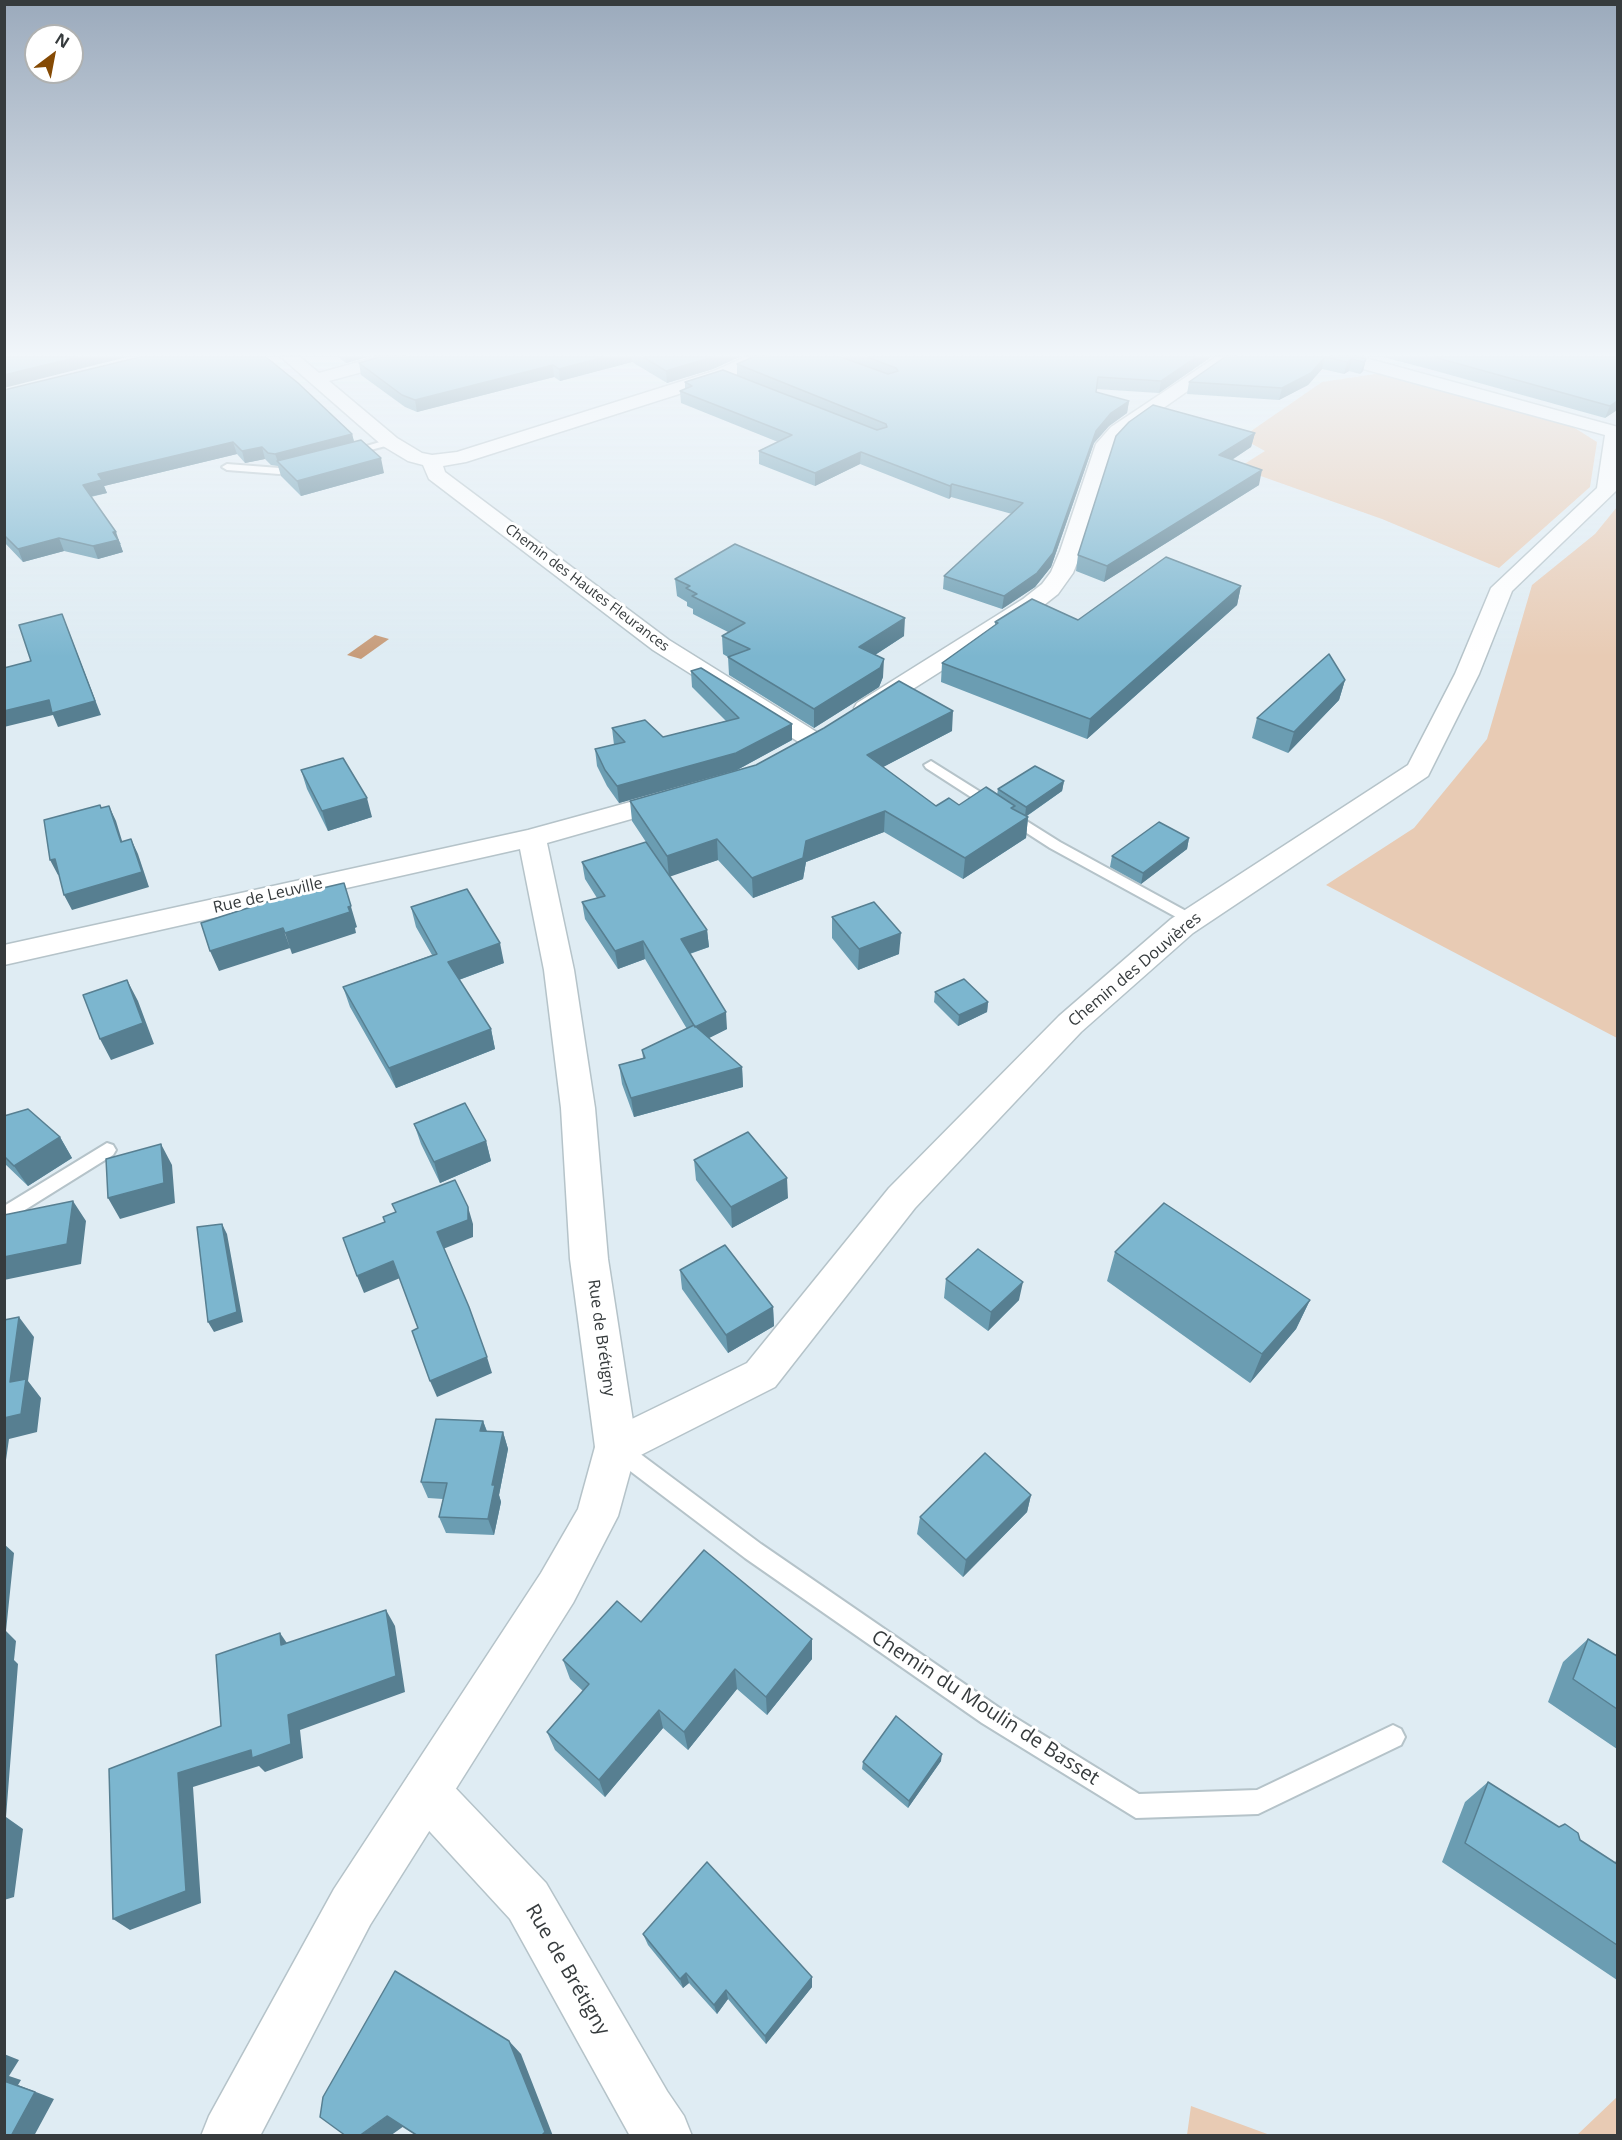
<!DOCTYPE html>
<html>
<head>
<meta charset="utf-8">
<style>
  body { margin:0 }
  #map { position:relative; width:1622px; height:2140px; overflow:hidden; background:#dfecf3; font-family:"Open Sans",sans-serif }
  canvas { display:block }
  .frame { position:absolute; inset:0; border:6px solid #363b3d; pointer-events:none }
  .north { position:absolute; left:24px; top:24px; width:60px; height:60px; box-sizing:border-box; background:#fff; border:2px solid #afb1b1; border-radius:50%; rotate:32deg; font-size:16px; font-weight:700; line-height:24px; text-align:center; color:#363b3d }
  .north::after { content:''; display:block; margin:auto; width:21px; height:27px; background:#854a04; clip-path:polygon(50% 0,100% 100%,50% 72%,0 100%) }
</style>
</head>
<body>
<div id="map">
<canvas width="1622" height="2140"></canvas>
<div class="frame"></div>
<div class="north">N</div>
</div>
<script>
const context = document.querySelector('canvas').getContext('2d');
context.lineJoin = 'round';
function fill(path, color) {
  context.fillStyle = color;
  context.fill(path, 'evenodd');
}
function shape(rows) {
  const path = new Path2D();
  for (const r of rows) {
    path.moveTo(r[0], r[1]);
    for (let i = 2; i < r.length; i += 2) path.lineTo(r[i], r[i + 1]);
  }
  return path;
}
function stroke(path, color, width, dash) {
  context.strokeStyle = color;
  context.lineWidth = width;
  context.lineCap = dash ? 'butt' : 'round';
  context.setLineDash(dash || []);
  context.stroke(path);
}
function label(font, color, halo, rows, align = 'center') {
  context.font = font + ' "Open Sans",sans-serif';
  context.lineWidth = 6;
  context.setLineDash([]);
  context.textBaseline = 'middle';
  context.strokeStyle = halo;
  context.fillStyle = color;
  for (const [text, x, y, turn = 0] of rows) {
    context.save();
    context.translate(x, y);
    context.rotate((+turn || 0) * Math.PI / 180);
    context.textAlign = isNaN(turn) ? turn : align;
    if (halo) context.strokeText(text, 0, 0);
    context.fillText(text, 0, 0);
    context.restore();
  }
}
fill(shape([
  [1381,373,1567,423,1597,442,1590,487,1499,568,1382,519,1238,468,1265,451,1241,438,1322,382],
  [1617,507,1617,1038,1326,885,1414,828,1487,739,1532,585,1595,534],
  [1617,2097,1617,2135,1577,2135],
  [1191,2106,1270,2135,1187,2135]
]), '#e8cbb4');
fill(shape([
  [375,635,389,639,361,659,347,655]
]), '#c79c7a');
const lane = shape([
  [390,439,395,442,393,444,348,456,343,453,390,439],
  [299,463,302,464,302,468,279,474,227,470,222,467,227,464,279,468,299,463],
  [931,761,1060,842,1197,917,1199,920,1192,925,1187,923,1050,848,926,768,924,765,931,761],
  [107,1143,113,1145,116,1150,113,1155,4,1223,4,1206,107,1143],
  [616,1439,623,1441,761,1544,998,1707,1139,1794,1257,1790,1393,1725,1401,1729,1405,1737,1401,1745,1258,1814,1136,1818,982,1723,745,1558,609,1455,606,1448,609,1441,616,1439]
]);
const street = shape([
  [281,357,300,357,319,373,376,357,405,357,403,361,329,381,397,438,422,453,432,455,457,452,714,371,745,357,768,357,766,361,726,379,466,462,443,466,445,472,669,640,823,736,827,741,823,746,814,749,805,746,653,650,429,479,423,465,408,461,383,446,281,357],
  [1332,357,1362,357,1618,427,1617,490,1512,591,1479,674,1428,776,1193,933,1081,1032,915,1208,775,1387,631,1460,616,1466,601,1460,595,1447,601,1434,747,1363,889,1188,1059,1016,1171,919,1408,765,1455,674,1491,588,1597,488,1605,435,1334,361,1332,357],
  [426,1768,443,1775,546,1883,667,2091,684,2116,692,2136,630,2136,510,1919,409,1809,402,1792,409,1775,426,1768]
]);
const secondary = shape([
  [1216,357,1236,357,1125,435,1112,449,1082,551,1073,573,1058,594,1039,609,875,713,866,715,857,713,854,708,857,703,1023,599,1042,584,1051,572,1060,551,1096,444,1111,427,1216,357],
  [674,790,684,792,687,798,684,804,547,843,574,970,595,1108,608,1259,637,1447,618,1516,573,1603,370,1925,260,2136,201,2136,209,2116,334,1889,541,1573,578,1509,595,1447,570,1259,561,1108,544,970,520,849,4,965,4,945,528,830,674,790]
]);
stroke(lane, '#b5c3c9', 4);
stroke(street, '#b5c3c9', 3);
stroke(secondary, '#b5c3c9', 3);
fill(lane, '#fff');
fill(street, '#fff');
fill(secondary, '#fff');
fill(shape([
  [338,357,367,357,346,363],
  [379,357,739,357,713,369,667,383,632,362,560,381,554,377,417,412,405,407,361,375,359,363],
  [753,357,1211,357,1159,393,1096,389,1096,392,1129,401,1127,413,1109,426,1094,443,1051,567,1035,587,1002,609,943,589,944,576,1012,514,951,497,949,499,860,464,815,486,759,464,759,451,778,442,681,403,680,391,685,389,685,382,737,376,737,364],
  [1225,357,1359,357,1366,359,1363,371,1360,374,1349,371,1344,374,1322,369,1308,385,1279,400,1187,394,1189,382],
  [1383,357,1617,357,1617,410,1605,418,1436,371],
  [4,390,352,434,354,441,384,473,301,496,281,476,278,466,271,465,265,459,245,463,237,454,104,486,107,493,91,497,121,544,120,544,123,552,98,559,64,551,23,562,4,542],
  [1255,433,1251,447,1232,460,1259,485,1104,582,1076,571,1078,555],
  [675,579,904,636,875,655,883,677,879,687,814,728,729,675,728,657,723,654,722,636,728,632,693,614,693,609,687,606,687,602,677,596],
  [1241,586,1237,605,1087,739,941,682,942,663,995,625,995,622,1078,620],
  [691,671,792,724,792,740,737,770,619,803,607,786,597,766,595,749,614,745,612,728,663,737,726,721,692,687],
  [1345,680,1339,700,1288,753,1252,738,1257,718],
  [952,731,883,767,936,806,959,805,997,795,998,789,1064,781,1062,791,1027,816,1028,817,1026,838,963,879,884,832,806,862,803,879,753,898,718,860,669,876,707,930,709,947,690,954,727,1029,709,1038,742,1067,743,1087,634,1117,622,1084,619,1065,643,1058,642,1050,687,1029,645,959,618,969,585,919,582,902,597,898,585,879,582,862,654,854,632,821,630,801],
  [301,770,372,817,328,831,307,789],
  [1189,838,1187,849,1141,884,1110,867,1112,856],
  [411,907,504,963,459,980,491,1029,495,1049,396,1088,350,1007,343,987,432,955,416,927],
  [832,917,899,954,858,970,832,938],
  [935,992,988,1002,987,1012,958,1026,934,1002],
  [4,1116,60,1137,72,1158,28,1186,4,1163],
  [414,1124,486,1141,491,1161,440,1183,421,1144],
  [694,1160,788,1198,732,1228,696,1180],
  [1115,1252,1310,1300,1296,1329,1250,1383,1107,1281],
  [680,1270,773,1307,774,1326,728,1353,682,1289],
  [946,1279,1019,1300,988,1331,944,1298],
  [483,1421,487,1431,503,1432,508,1449,499,1495,501,1502,494,1535,446,1533,439,1517,443,1499,428,1498,421,1482],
  [1031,1495,1027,1512,963,1577,917,1534,920,1517],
  [641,1622,812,1639,812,1659,767,1715,737,1689,688,1750,663,1728,605,1797,555,1750,547,1732,583,1691,570,1679,563,1660],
  [1588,1639,1617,1656,1617,1749,1548,1702,1563,1662],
  [941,1761,908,1808,862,1769,863,1762],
  [1488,1782,1615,1863,1617,1857,1617,1980,1442,1862,1465,1802],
  [643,1934,812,1987,766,2044,728,1999,717,2014,689,1983,683,1988,648,1945]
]), '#6b9db2');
fill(shape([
  [78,357,127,357,4,388,4,375],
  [345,357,367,357,346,363],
  [604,357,631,357,632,362,560,381,559,369],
  [712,357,739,357,713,369,667,383,666,371],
  [1196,357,1211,357,1159,393,1161,381],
  [1325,357,1322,369,1308,385,1279,400,1282,388],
  [1352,359,1349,371,1344,374,1347,362],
  [1366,359,1363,371,1360,374,1364,362],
  [553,365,554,377,417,412,415,400],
  [1129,401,1127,413,1109,426,1094,443,1051,567,1035,587,1002,609,1004,596,1096,431,1111,413],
  [1617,401,1617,410,1605,418,1610,406],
  [1255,433,1251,447,1216,470,1219,455],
  [352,434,355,446,278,462,275,454],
  [233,442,237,454,104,486,107,493,88,497,83,485,98,474],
  [262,447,265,459,245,463,242,451],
  [861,452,860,464,815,486,815,473],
  [381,458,384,473,301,496,297,481],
  [1262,470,1259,485,1104,582,1107,566],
  [952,484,951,497,949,499,950,486],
  [113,532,116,532,123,552,98,559,93,546],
  [59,538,64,551,23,562,18,549],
  [1241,586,1237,605,1087,739,1090,719],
  [62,614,101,715,58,727,53,715,4,727,4,711],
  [905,618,904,636,858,666,859,647],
  [884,659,883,677,879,687,814,728,814,709],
  [1345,680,1339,700,1288,753,1294,732],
  [953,711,952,731,866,776,867,755],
  [792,724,792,740,737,770,619,803,617,786],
  [1064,781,1062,791,1025,817,1026,807],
  [367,798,372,817,328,831,322,811],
  [109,806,116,821,127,857,121,842],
  [885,811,884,832,806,862,803,879,753,898,752,878,806,841],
  [1028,817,1026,838,963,879,965,858],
  [1189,838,1187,849,1141,884,1143,873],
  [131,839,138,854,149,887,72,910,64,895],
  [717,839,718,860,669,877,667,856],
  [55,859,62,874,58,875,50,860],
  [344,883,357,927,355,928,356,933,292,954,285,933],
  [283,928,290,948,219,971,210,951],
  [707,930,709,947,682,956,681,939],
  [901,933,899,954,858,970,859,949],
  [643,941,645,959,618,969,615,951],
  [500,943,504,963,453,982,448,962],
  [127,980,138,1001,154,1044,111,1060,100,1039],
  [988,1002,987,1012,958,1026,959,1015],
  [726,1012,727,1029,697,1044,695,1027],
  [491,1029,495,1049,396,1088,389,1068],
  [742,1067,743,1087,634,1117,631,1098],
  [60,1137,72,1158,28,1186,14,1166],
  [486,1141,491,1161,440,1183,434,1162],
  [161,1144,172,1165,175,1203,120,1219,108,1198],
  [787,1178,788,1198,732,1228,731,1207],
  [73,1201,86,1221,81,1264,4,1280,4,1257],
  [468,1207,473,1224,473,1237,443,1249,437,1232],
  [222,1224,227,1234,243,1322,214,1332,208,1322],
  [393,1261,400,1278,364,1293,357,1276],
  [1023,1282,1019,1300,988,1331,991,1312],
  [1310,1300,1296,1329,1250,1383,1262,1354],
  [773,1307,774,1326,728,1353,726,1335],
  [19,1317,34,1337,28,1381,41,1398,37,1432,9,1439,4,1474,4,1418],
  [487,1357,492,1373,437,1397,430,1381],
  [483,1421,489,1438,480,1431],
  [503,1432,508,1449,499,1495,501,1502,494,1535,488,1519,492,1485],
  [1031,1495,1027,1512,963,1577,966,1560],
  [4,1544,14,1553,6,1631,16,1641,14,1660,18,1664,6,1817,23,1829,14,1897,4,1900],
  [386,1610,395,1626,405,1692,300,1730,303,1758,265,1772,259,1766,193,1787,201,1903,130,1930,113,1919,178,1773,288,1715],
  [280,1633,291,1649,281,1645],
  [812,1639,812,1659,767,1715,766,1697],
  [735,1669,737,1689,688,1750,684,1732],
  [659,1710,663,1728,605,1797,599,1780],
  [942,1754,941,1761,908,1808,909,1801],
  [686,1973,689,1983,683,1988,680,1979],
  [812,1977,812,1987,766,2044,765,2036],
  [726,1990,728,1999,717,2014,714,2005],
  [509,2041,521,2054,553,2136,541,2136],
  [4,2054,19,2060,9,2076,21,2080,18,2085,54,2099,34,2136,11,2136,4,2081],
  [387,2116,404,2126,390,2136,359,2136]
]), '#577f91');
const building = shape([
  [4,357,78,357,4,375,4,357],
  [140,357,266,357,298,383,352,434,275,454,268,453,262,447,242,451,233,442,98,474,102,480,83,485,116,532,113,532,118,540,93,546,59,538,18,549,4,535,4,390,140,357],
  [379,357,604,357,559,369,553,365,415,400,402,395,359,363,379,357],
  [643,357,712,357,666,371,643,357],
  [753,357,841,357,888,374,898,371,896,368,867,357,1196,357,1161,381,1098,377,1096,392,1129,401,1111,413,1096,431,1053,553,1037,573,1004,596,944,576,1023,503,952,484,950,486,861,452,815,473,759,451,792,435,680,391,692,386,685,382,723,370,877,430,887,427,886,424,737,364,753,357],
  [1225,357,1359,357,1366,359,1364,362,1352,359,1347,362,1325,357,1311,373,1282,388,1189,382,1225,357],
  [1434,357,1617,357,1617,401,1610,406,1434,357],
  [1153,405,1255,433,1219,455,1262,470,1107,566,1078,555,1116,436,1129,422,1153,405],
  [361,440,381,458,297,481,277,461,361,440],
  [735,544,905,618,859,647,884,659,880,668,814,709,728,657,750,649,722,636,745,623,692,596,697,594,686,588,690,586,675,579,735,544],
  [1166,557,1241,586,1090,719,942,663,998,623,995,622,1032,599,1078,620,1166,557],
  [62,614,95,701,52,713,49,700,4,711,4,668,31,661,19,625,62,614],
  [1329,654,1345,680,1294,732,1257,718,1329,654],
  [701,668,792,724,736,753,617,786,605,770,595,749,625,742,612,728,645,720,663,737,739,718,691,671,701,668],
  [899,681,953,711,867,755,936,806,949,798,959,805,986,787,1015,806,1011,808,1028,817,965,858,885,811,806,841,803,858,752,878,717,839,667,856,630,801,756,765,824,728,899,681],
  [343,758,367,798,322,811,301,770,343,758],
  [1035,766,1064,781,1026,807,998,789,1035,766],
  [100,805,101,808,109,806,121,842,131,839,142,872,64,895,55,859,50,860,44,820,100,805],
  [1159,822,1189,838,1143,873,1112,856,1159,822],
  [646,842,707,930,681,939,726,1012,695,1027,643,941,615,951,582,902,605,896,582,862,646,842],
  [344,883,351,906,348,907,350,912,285,933,283,928,210,951,201,923,276,899,344,883],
  [467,889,500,943,448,962,491,1029,389,1068,343,987,437,954,411,907,467,889],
  [874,902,901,933,859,949,832,917,874,902],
  [964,979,988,1002,959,1015,935,992,964,979],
  [127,980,143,1023,100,1039,83,995,127,980],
  [694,1025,742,1067,631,1098,619,1065,645,1058,642,1050,694,1025],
  [465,1103,486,1141,434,1162,414,1124,465,1103],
  [28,1109,60,1137,14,1166,4,1156,4,1116,28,1109],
  [748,1132,787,1178,731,1207,694,1160,748,1132],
  [161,1144,164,1183,108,1198,106,1159,161,1144],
  [455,1180,468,1207,468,1220,437,1232,469,1307,487,1357,430,1381,412,1331,418,1328,393,1261,357,1276,343,1238,385,1222,383,1217,396,1212,392,1204,455,1180],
  [73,1201,67,1244,4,1257,4,1215,73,1201],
  [1164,1203,1310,1300,1262,1354,1115,1252,1164,1203],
  [222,1224,237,1312,208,1322,197,1227,222,1224],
  [725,1245,773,1307,726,1335,680,1270,725,1245],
  [978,1249,1023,1282,991,1312,946,1279,978,1249],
  [19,1317,10,1382,26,1379,21,1414,4,1418,4,1320,19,1317],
  [436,1419,483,1421,480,1431,503,1432,492,1485,495,1485,488,1519,439,1517,447,1483,421,1482,436,1419],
  [985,1453,1031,1495,966,1560,920,1517,985,1453],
  [704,1550,812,1639,766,1697,735,1669,684,1732,659,1710,599,1780,547,1732,589,1684,563,1660,617,1601,641,1622,704,1550],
  [386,1610,396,1676,288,1715,291,1744,252,1758,251,1750,178,1773,186,1891,113,1919,109,1769,221,1726,216,1655,280,1633,281,1645,386,1610],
  [1588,1639,1617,1656,1617,1709,1573,1679,1588,1639],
  [896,1716,942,1754,909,1801,863,1762,896,1716],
  [1488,1782,1559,1827,1565,1824,1578,1833,1580,1840,1617,1864,1617,1945,1465,1843,1488,1782],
  [707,1862,812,1977,765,2036,726,1990,714,2005,686,1973,680,1979,643,1934,707,1862],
  [395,1971,509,2041,545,2132,541,2136,418,2136,387,2116,359,2136,346,2136,320,2117,323,2097,395,1971],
  [4,2081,35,2092,11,2136,4,2136,4,2081]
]);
fill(building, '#7cb6cf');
stroke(building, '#577f91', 1.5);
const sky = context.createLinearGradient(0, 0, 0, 657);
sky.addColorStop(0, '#9baabc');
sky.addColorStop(0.54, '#f1f6fa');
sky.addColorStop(1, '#f1f6fa00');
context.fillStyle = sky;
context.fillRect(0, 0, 1622, 657);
label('14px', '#363b3d', '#fff', [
  ["Chemin des Hautes Fleurances",587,588,37]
]);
label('16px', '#363b3d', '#fff', [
  ["Rue de Leuville",268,896,-13],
  ["Chemin des Douvières",1135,970,-40],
  ["Rue de Brétigny",601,1338,82]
]);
label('20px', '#363b3d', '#fff', [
  ["Chemin du Moulin de Basset",985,1708,33],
  ["Rue de Brétigny",567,1970,60]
]);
</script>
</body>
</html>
